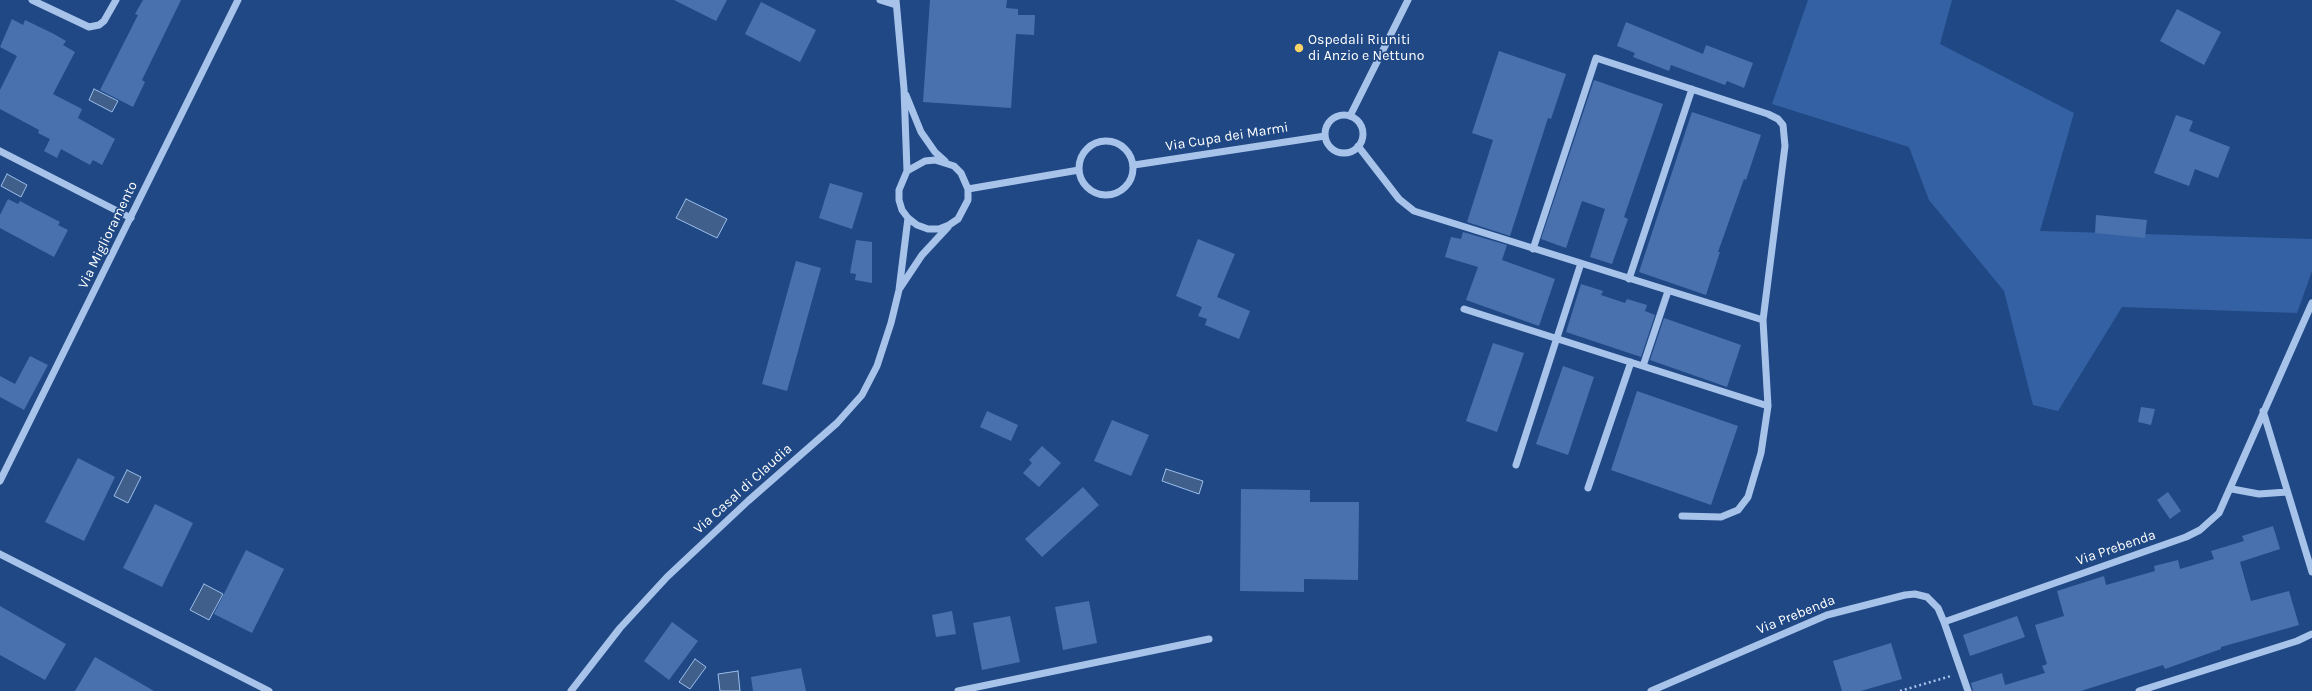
<!DOCTYPE html>
<html>
<head>
<meta charset="utf-8">
<style>
  body { margin:0 }
  canvas { display:block; background:#1f4885 }
</style>
</head>
<body>
<canvas width="2312" height="691"></canvas>
<script>
const context = document.querySelector('canvas').getContext('2d');
context.lineJoin = 'round';
function fill(path, color) {
  context.fillStyle = color;
  context.fill(path, 'evenodd');
}
function shape(rows) {
  const path = new Path2D();
  for (const r of rows) {
    if (r.length === 3) {
      path.moveTo(r[0] + r[2], r[1]);
      path.arc(r[0], r[1], r[2], 0, 2 * Math.PI);
      continue;
    }
    path.moveTo(r[0], r[1]);
    for (let i = 2; i < r.length; i += 2) path.lineTo(r[i], r[i + 1]);
  }
  return path;
}
function stroke(path, color, width, dash) {
  context.strokeStyle = color;
  context.lineWidth = width;
  context.lineCap = dash ? 'butt' : 'round';
  context.setLineDash(dash || []);
  context.stroke(path);
}
function label(font, color, halo, rows, align = 'center') {
  context.font = font + ' Karla,sans-serif';
  context.lineWidth = 3.5;
  context.setLineDash([]);
  context.textBaseline = 'middle';
  context.strokeStyle = halo;
  context.fillStyle = color;
  for (const [text, x, y, turn = 0] of rows) {
    context.save();
    context.translate(x, y);
    context.rotate((+turn || 0) * Math.PI / 180);
    context.textAlign = isNaN(turn) ? turn : align;
    if (halo) context.strokeText(text, 0, 0);
    context.fillText(text, 0, 0);
    context.restore();
  }
}
fill(shape([
  [1808,0,1952,0,1940,44,2074,113,2040,231,2312,239,2312,271,2297,313,2122,307,2058,411,2033,405,2004,291,1929,200,1909,147,1772,104]
]), '#3361a3');
const water = shape([
  [94,89,118,101,112,112,89,100,94,89],
  [7,174,27,185,21,197,1,186,7,174],
  [686,199,727,219,717,238,676,218,686,199],
  [1166,469,1203,481,1199,494,1162,481,1166,469],
  [127,470,141,477,128,503,114,496,127,470],
  [204,584,223,594,209,620,190,610,204,584],
  [695,659,706,667,690,689,679,682,695,659],
  [738,671,740,691,720,691,718,674,738,671]
]);
fill(water, '#415f8b');
stroke(water, '#9bbeeb', 1);
fill(shape([
  [143,0,181,0,142,80,145,82,133,107,100,90,138,15,135,14],
  [674,0,727,0,716,21],
  [930,0,1007,0,1006,8,1018,9,1018,15,1035,15,1034,35,1016,34,1011,108,923,102],
  [761,2,816,30,800,62,745,34],
  [2177,9,2221,32,2204,65,2160,41],
  [12,19,23,25,25,20,54,34,66,41,63,45,75,52,53,94,82,109,78,118,115,139,102,165,93,160,90,165,61,149,57,158,44,151,50,139,38,133,39,130,0,109,0,90,17,56,0,47],
  [1626,22,1703,54,1706,45,1753,63,1744,88,1727,81,1725,85,1671,65,1669,71,1633,57,1635,53,1617,46],
  [1499,51,1566,74,1551,119,1548,118,1510,236,1467,222,1493,140,1472,133],
  [1594,80,1663,104,1624,217,1628,219,1612,264,1590,257,1605,209,1582,201,1566,248,1541,239],
  [1692,112,1761,135,1746,180,1744,179,1718,252,1720,252,1706,295,1639,272],
  [2176,115,2193,121,2189,131,2230,147,2218,178,2195,169,2189,186,2154,173],
  [830,183,863,193,852,229,819,218],
  [8,199,18,204,20,201,33,208,60,222,58,225,68,230,54,257,0,228,0,215],
  [2096,215,2147,220,2145,238,2095,233],
  [1463,232,1507,245,1502,260,1555,279,1539,326,1466,300,1478,267,1445,257,1451,237,1461,239],
  [1198,239,1235,254,1217,297,1250,311,1239,339,1205,325,1207,319,1198,316,1202,307,1176,296],
  [856,240,872,242,872,283,855,280,856,274,850,273],
  [796,261,821,268,787,391,762,384],
  [1581,284,1603,291,1601,295,1625,303,1627,299,1647,305,1645,311,1655,315,1641,357,1566,332],
  [1664,318,1741,345,1727,387,1650,360],
  [1493,343,1524,353,1497,432,1466,421],
  [30,356,48,365,24,410,0,397,0,376,15,384],
  [1563,366,1594,377,1568,455,1536,444],
  [1637,391,1738,426,1711,505,1611,470],
  [2141,407,2155,409,2151,425,2138,422],
  [987,411,1018,425,1011,441,980,427],
  [1112,420,1149,435,1131,476,1094,461],
  [1042,446,1061,463,1039,487,1023,473,1032,463,1029,460],
  [78,458,115,477,84,541,45,522],
  [1083,487,1099,505,1042,557,1025,539],
  [1241,489,1310,490,1310,502,1359,502,1358,580,1304,579,1304,592,1240,591],
  [2168,492,2181,511,2170,519,2157,500],
  [155,504,193,523,162,587,123,568],
  [2273,526,2280,549,2240,562,2251,601,2289,591,2299,625,2221,647,2221,649,2165,669,2163,665,2081,691,1973,691,1971,683,2002,673,2005,685,2045,673,2042,666,2047,664,2035,625,2064,616,2057,591,2104,576,2106,585,2155,571,2154,566,2178,560,2180,569,2214,559,2211,551,2244,541,2242,536],
  [246,550,284,569,252,633,214,614],
  [1089,601,1097,643,1063,650,1055,607],
  [0,606,66,644,45,680,0,655],
  [952,611,956,634,936,637,932,615],
  [1010,616,1020,662,982,670,973,623],
  [2017,616,2025,637,1970,656,1963,635],
  [672,622,698,641,669,680,644,661],
  [1891,643,1902,679,1861,691,1842,691,1833,661],
  [95,657,154,691,75,691],
  [801,668,806,691,753,691,751,677]
]), '#4871ae');
stroke(shape([
  [1900,691,1951,676]
]), '#a8c3ea', 2.5, [2, 3]);
stroke(shape([
  [32,0,89,27,99,25,104,21,116,0],
  [880,0,896,5],
  [896,0,904,89,907,171,899,190,899,200,902,210,908,218,917,225,928,229,939,229,949,225,958,219,968,200,968,189,961,173,954,166,935,160,925,161,907,171],
  [906,95,921,132,935,152,945,161],
  [1344,134,19],
  [1350,116,1408,0],
  [1106,168,27],
  [1358,146,1399,199,1414,211,1763,320],
  [0,151,131,218],
  [1134,165,1325,136],
  [968,189,1079,170],
  [1533,249,1596,58,1768,114,1778,119,1783,125,1785,146,1763,320,1768,406,1761,453,1748,497,1738,510,1721,517,1682,516],
  [1629,279,1692,89],
  [900,288,922,255,948,227],
  [1464,309,1768,406],
  [1643,366,1668,291],
  [2263,411,2312,572],
  [1516,465,1581,263],
  [0,481,238,0],
  [1588,488,1631,362],
  [2232,489,2259,494,2287,492],
  [0,554,269,691],
  [571,691,620,628,667,577,748,501,837,423,862,395,877,366,891,323,899,290,908,218],
  [958,691,1209,639],
  [1651,691,1827,615,1905,595,1915,594,1927,597,1938,608,1944,622],
  [1968,691,1944,622,2186,537,2200,530,2219,513,2312,303],
  [2139,691,2297,641,2312,634]
]), '#a8c3ea', 7);
for (const [x, y, r, color] of [
  [1299,48,5,"#f8d368"]
]) {
  const dot = new Path2D();
  dot.arc(x, y, r, 0, 2 * Math.PI);
  context.fillStyle = color;
  context.fill(dot);
  stroke(dot, '#1f4885', 1.5);
}
label('14px', '#fff', '#1f4885', [
  ["Ospedali Riuniti",1308,40],
  ["di Anzio e Nettuno",1308,56]
], 'left');
label('14px', '#fff', '#1f4885', [
  ["Via Cupa dei Marmi",1227,137,-9],
  ["Via Miglioramento",108,235,-64],
  ["Via Casal di Claudia",743,489,-42],
  ["Via Prebenda",2116,548,-19],
  ["Via Prebenda",1796,615,-22]
]);
</script>
</body>
</html>
